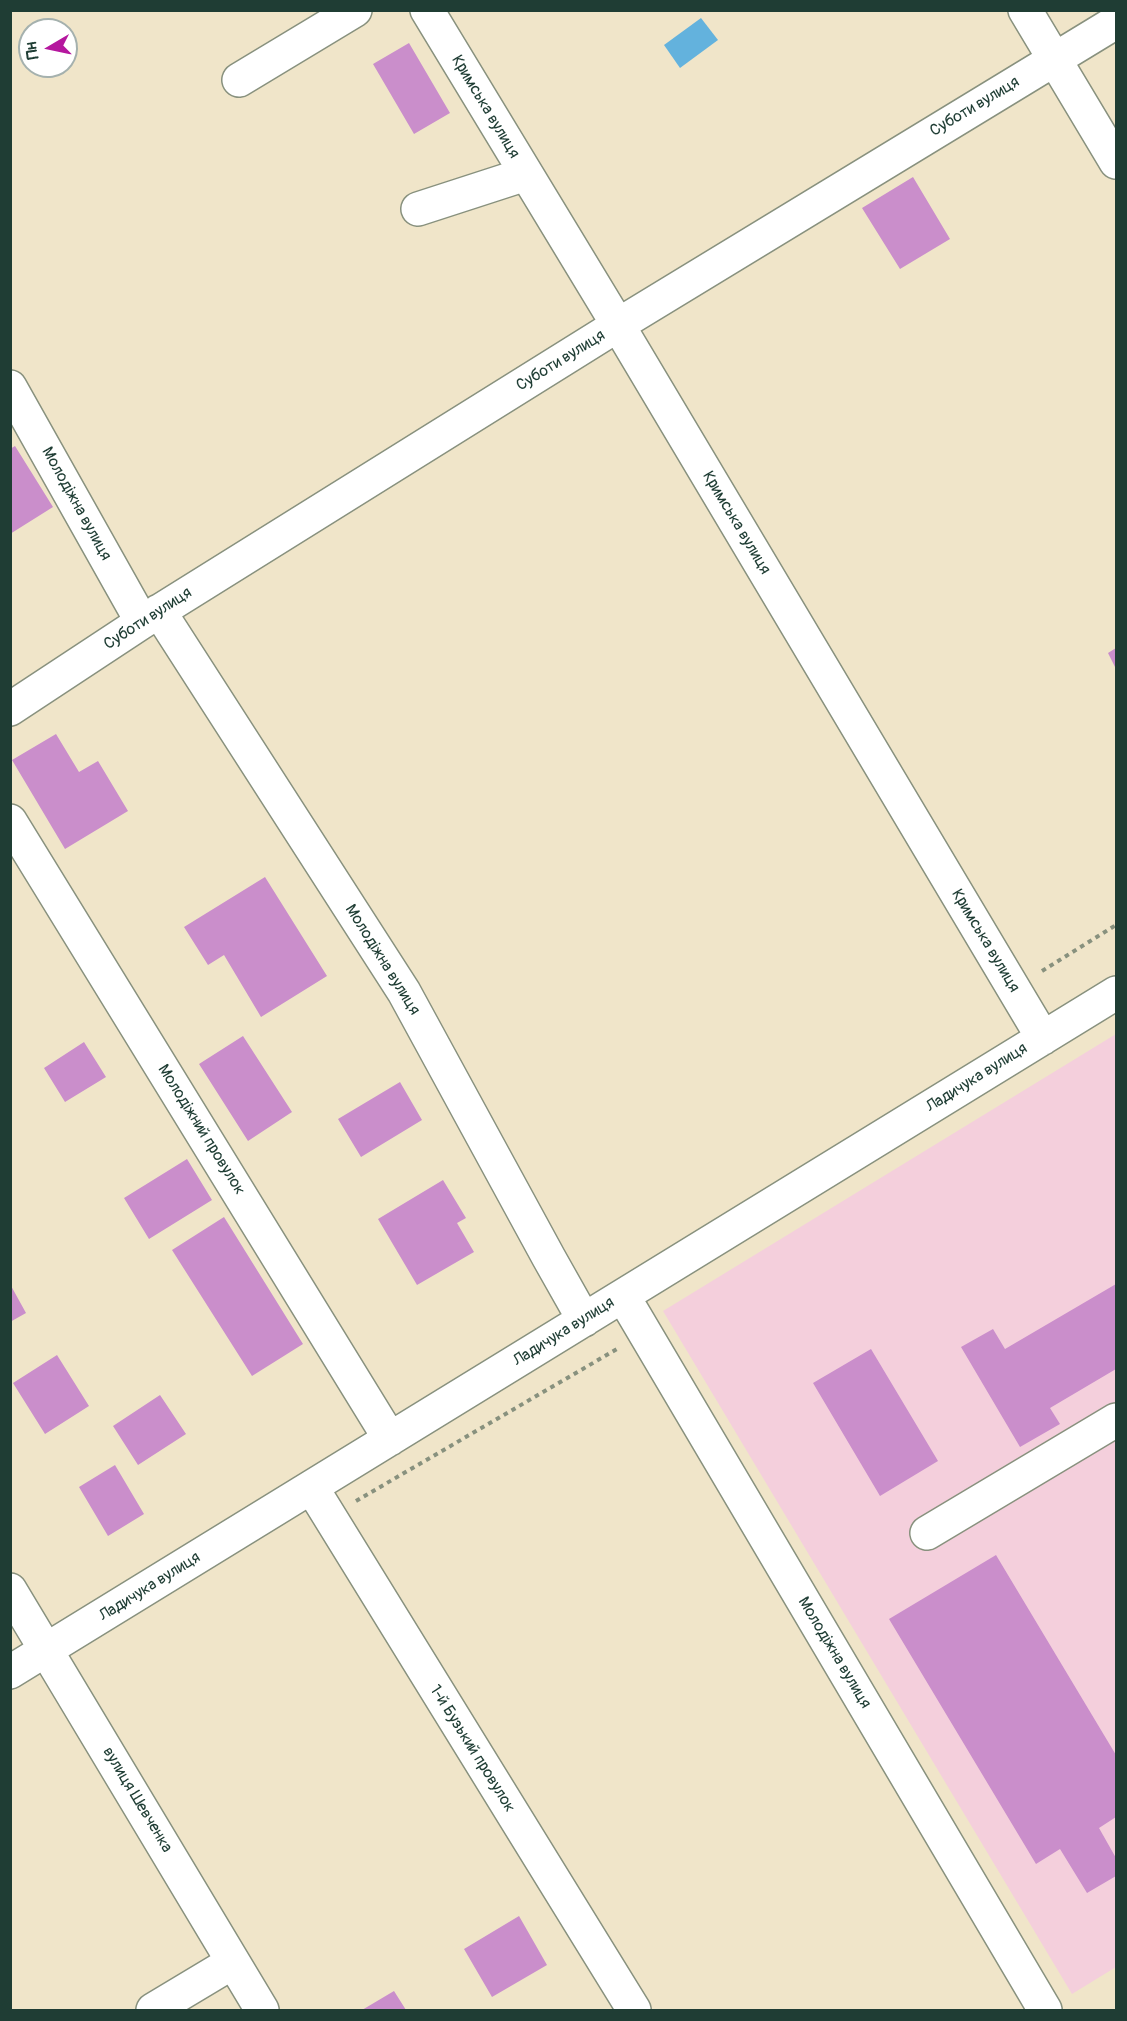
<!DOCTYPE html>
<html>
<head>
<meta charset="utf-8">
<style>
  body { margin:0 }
  #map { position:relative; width:1127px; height:2021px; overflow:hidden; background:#f0e5c9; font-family:Pangolin,sans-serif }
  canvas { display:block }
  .frame { position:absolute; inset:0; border:12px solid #1f3d34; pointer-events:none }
  .north { position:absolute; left:18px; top:18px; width:60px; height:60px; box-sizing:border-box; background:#fff; border:2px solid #a5b1ae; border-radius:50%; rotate:261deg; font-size:16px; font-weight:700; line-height:24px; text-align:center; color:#1f3d34 }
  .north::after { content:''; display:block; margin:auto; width:21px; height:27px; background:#b5179e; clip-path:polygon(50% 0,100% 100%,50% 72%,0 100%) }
</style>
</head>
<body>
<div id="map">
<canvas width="1127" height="2021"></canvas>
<div class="frame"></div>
<div class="north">Пн</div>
</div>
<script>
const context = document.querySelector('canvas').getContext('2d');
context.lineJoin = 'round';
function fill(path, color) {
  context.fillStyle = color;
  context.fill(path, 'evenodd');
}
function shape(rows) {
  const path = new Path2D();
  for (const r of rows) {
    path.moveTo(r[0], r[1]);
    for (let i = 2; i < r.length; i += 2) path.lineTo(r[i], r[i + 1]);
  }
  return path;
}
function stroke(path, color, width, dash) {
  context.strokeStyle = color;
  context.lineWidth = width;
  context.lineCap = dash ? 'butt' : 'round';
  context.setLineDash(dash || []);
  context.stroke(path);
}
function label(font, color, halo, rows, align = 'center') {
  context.font = font + ' Pangolin,sans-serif';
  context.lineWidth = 5;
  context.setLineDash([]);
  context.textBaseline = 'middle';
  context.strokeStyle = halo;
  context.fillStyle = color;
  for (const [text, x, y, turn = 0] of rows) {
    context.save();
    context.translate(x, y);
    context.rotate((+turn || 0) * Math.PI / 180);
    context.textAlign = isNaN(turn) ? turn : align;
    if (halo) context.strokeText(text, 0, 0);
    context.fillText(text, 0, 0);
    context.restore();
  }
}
fill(shape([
  [1116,1034,1116,1967,1072,1994,663,1311]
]), '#f4cfdc');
fill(shape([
  [701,18,718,40,680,68,664,45]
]), '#63b2dd');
fill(shape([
  [409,43,450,113,414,134,373,64],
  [913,177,950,239,900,269,862,208],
  [15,446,53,507,10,534,10,449],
  [1116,648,1116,669,1108,653],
  [56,734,79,772,98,761,128,811,65,849,12,760],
  [265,877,327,976,261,1017,224,955,208,965,184,927],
  [243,1036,292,1112,248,1141,199,1064],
  [84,1042,106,1077,65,1102,44,1068],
  [400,1082,422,1120,361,1157,338,1119],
  [187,1159,212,1200,149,1239,124,1198],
  [443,1180,466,1218,457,1223,474,1252,417,1285,378,1219],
  [224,1217,303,1344,252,1376,172,1250],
  [10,1284,26,1313,10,1322],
  [1116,1284,1116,1369,1050,1408,1060,1424,1020,1447,961,1347,993,1329,1005,1349],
  [871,1349,938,1461,880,1496,813,1383],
  [57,1355,89,1406,45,1434,13,1383],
  [160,1395,186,1434,138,1465,113,1426],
  [115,1465,144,1514,108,1536,79,1487],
  [996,1555,1116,1755,1116,1817,1099,1828,1116,1858,1116,1876,1087,1893,1060,1849,1036,1864,889,1619],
  [519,1916,547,1965,492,1997,464,1949],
  [394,1991,406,2010,362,2010]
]), '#ca8ecb');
const minor = shape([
  [427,10,618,325,1043,1038],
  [1025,10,1116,162],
  [239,80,355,10],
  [418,209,526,174],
  [10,387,142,622],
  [159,611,404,992,549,1258,584,1320],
  [10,709,142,622,618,325,1116,22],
  [10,821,390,1439],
  [623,1296,1045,2010],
  [312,1488,634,2010],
  [927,1533,1116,1420],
  [10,1590,262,2010],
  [10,1672,1116,993],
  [153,2010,233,1962]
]);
stroke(minor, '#88917e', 36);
stroke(shape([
  [1042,971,1116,925],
  [356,1501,617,1349]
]), '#88917e', 4, [4.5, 4.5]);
stroke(minor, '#fff', 33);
label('16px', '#1f3d34', '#fff', [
  ["Кримська вулиця",485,107,59],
  ["Суботи вулиця",975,107,-31],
  ["Суботи вулиця",561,361,-32],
  ["Молодіжна вулиця",76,504,61],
  ["Кримська вулиця",736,523,59],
  ["Суботи вулиця",148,619,-33],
  ["Кримська вулиця",985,941,59],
  ["Молодіжна вулиця",382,960,58],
  ["Ладичука вулиця",977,1078,-32],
  ["Молодіжний провулок",201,1130,58],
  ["Ладичука вулиця",564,1332,-32],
  ["Ладичука вулиця",150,1587,-32],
  ["Молодіжна вулиця",834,1653,59],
  ["1-й Бузький провулок",472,1749,58],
  ["вулиця Шевченка",137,1800,59]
]);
</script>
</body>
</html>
